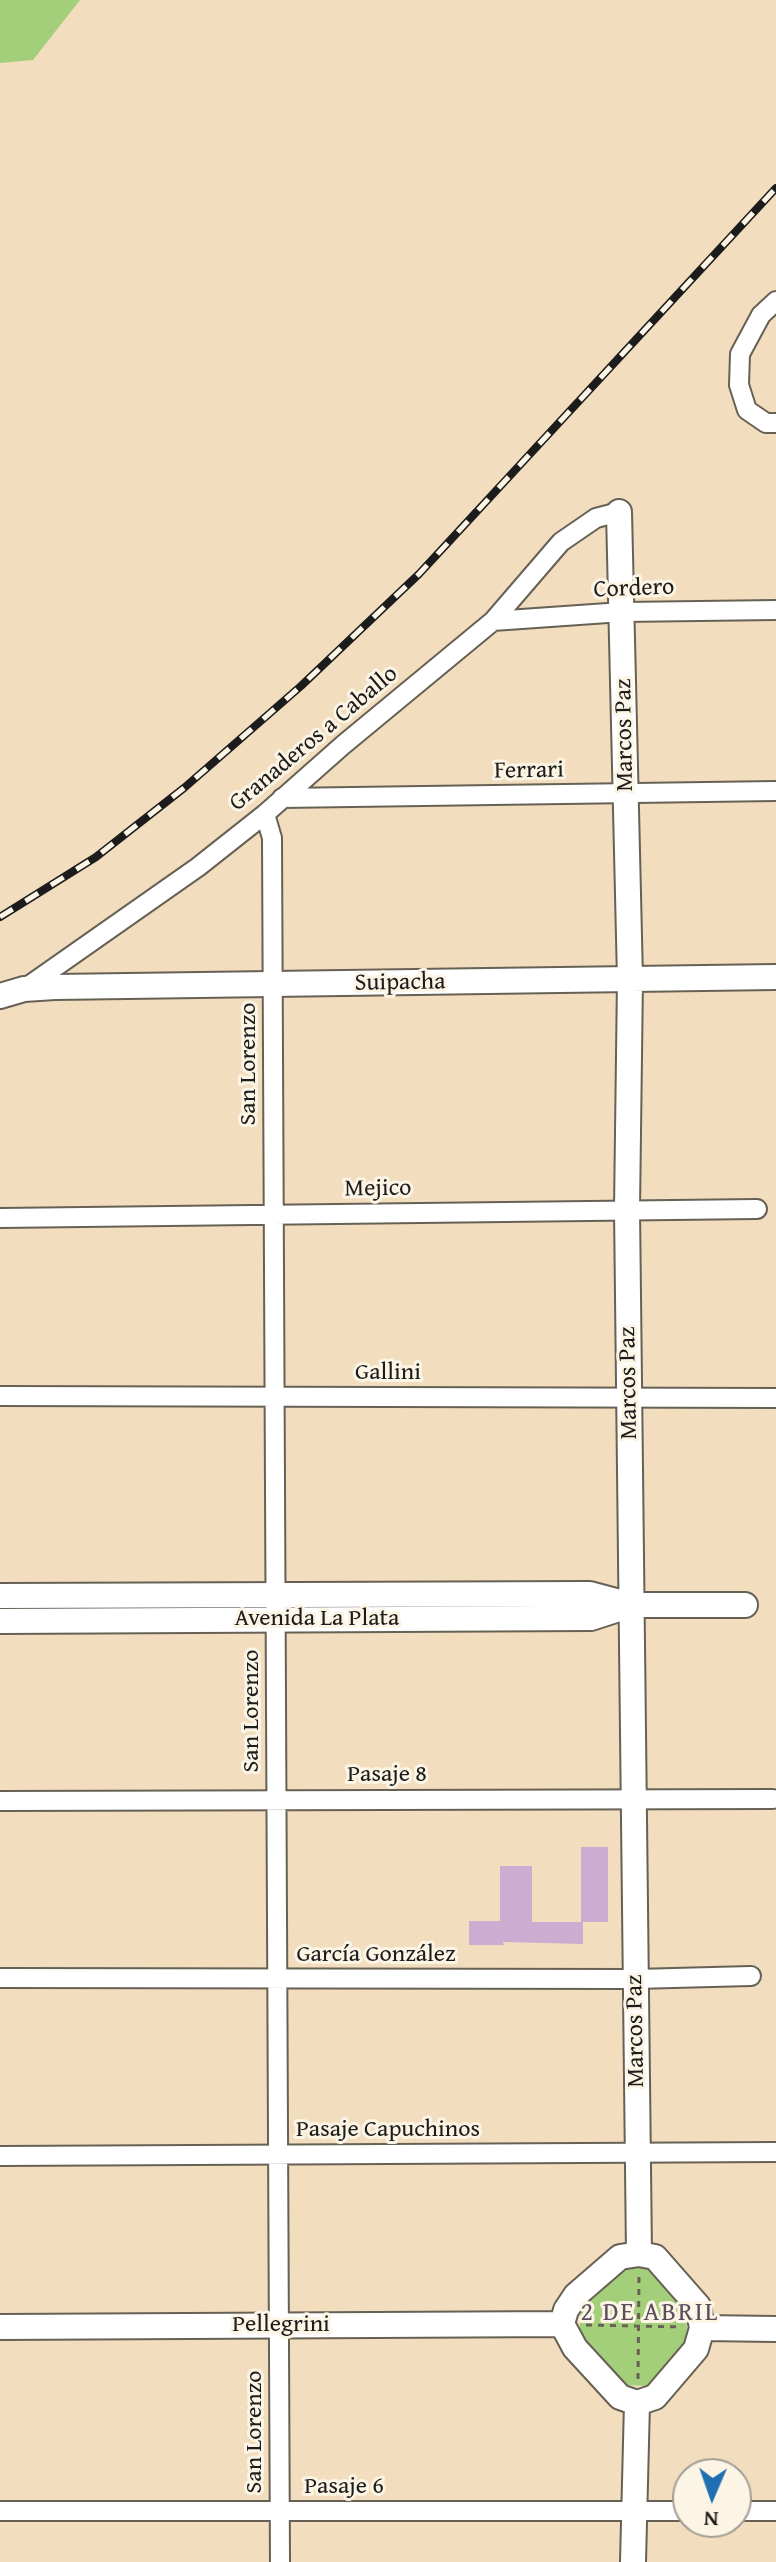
<!DOCTYPE html>
<html>
<head>
<meta charset="utf-8">
<style>
  body { margin:0 }
  #map { position:relative; width:776px; height:2562px; overflow:hidden; background:#f2debf; font-family:"Gentium Book Plus",serif }
  canvas { display:block }
  .north { position:absolute; left:672px; top:2458px; width:80px; height:80px; box-sizing:border-box; background:#fcf5e5; border:2px solid #a29e95; border-radius:50%; rotate:182deg; font-size:22px; font-weight:700; line-height:32px; text-align:center; color:#1c1c1c }
  .north::after { content:''; display:block; margin:auto; width:28px; height:36px; background:#1f6fb2; clip-path:polygon(50% 0,100% 100%,50% 72%,0 100%) }
</style>
</head>
<body>
<div id="map">
<canvas width="776" height="2562"></canvas>
<div class="north">N</div>
</div>
<script>
const context = document.querySelector('canvas').getContext('2d');
context.lineJoin = 'round';
function fill(path, color) {
  context.fillStyle = color;
  context.fill(path, 'evenodd');
}
function shape(rows) {
  const path = new Path2D();
  for (const r of rows) {
    path.moveTo(r[0], r[1]);
    for (let i = 2; i < r.length; i += 2) path.lineTo(r[i], r[i + 1]);
  }
  return path;
}
function stroke(path, color, width, dash) {
  context.strokeStyle = color;
  context.lineWidth = width;
  context.lineCap = dash ? 'butt' : 'round';
  context.setLineDash(dash || []);
  context.stroke(path);
}
function label(font, color, halo, rows, align = 'center') {
  context.font = font + ' "Gentium Book Plus",serif';
  context.lineWidth = 6;
  context.setLineDash([]);
  context.textBaseline = 'middle';
  context.strokeStyle = halo;
  context.fillStyle = color;
  for (const [text, x, y, turn = 0] of rows) {
    context.save();
    context.translate(x, y);
    context.rotate((+turn || 0) * Math.PI / 180);
    context.textAlign = isNaN(turn) ? turn : align;
    if (halo) context.strokeText(text, 0, 0);
    context.fillText(text, 0, 0);
    context.restore();
  }
}
fill(shape([
  [0,0,80,0,33,60,0,63],
  [620,2268,650,2268,686,2304,687,2340,649,2386,623,2385,579,2336,581,2308]
]), '#a3ce7a');
fill(shape([
  [581,1847,608,1847,608,1922,583,1922,583,1944,503,1942,504,1945,469,1945,469,1921,500,1921,500,1866,532,1866,532,1922,581,1922]
]), '#ccacd0');
const street = shape([
  [776,301,761,315,740,354,739,385,747,410,766,423,776,423],
  [493,621,622,612,776,610],
  [282,798,776,791],
  [265,814,272,838,280,2562],
  [24,989,198,867,265,814,343,745,493,621,561,542,596,518,619,512],
  [0,1218,757,1209],
  [0,1396,776,1398],
  [0,1801,773,1799],
  [0,1978,635,1979,751,1976],
  [0,2156,776,2152],
  [0,2511,688,2511],
  [736,2511,776,2511]
]);
const secondary = shape([
  [619,512,630,979,627,1209,639,2254],
  [0,996,24,989,55,987,776,977],
  [0,1596,590,1594,631,1605,745,1605],
  [0,1621,591,1618,631,1605],
  [639,2254,655,2257,698,2306,702,2328,696,2349,655,2397,637,2403,620,2397,575,2348,562,2324,566,2310,576,2295,620,2257,639,2254],
  [0,2327,562,2324],
  [702,2328,776,2329],
  [633,2562,637,2403]
]);
stroke(street, '#676055', 22);
stroke(secondary, '#676055', 28);
stroke(shape([
  [586,2325,682,2327],
  [638,2379,639,2274]
]), '#676055', 3, [6, 6]);
stroke(street, '#fff', 18);
stroke(secondary, '#fff', 24);
const rail = shape([
  [0,917,96,857,184,788,301,686,419,574,776,188]
]);
stroke(rail, '#1c1c1c', 8);
stroke(rail, '#fcf5e5', 5, [15]);
label('24px', '#1c1c1c', '#fcf5e5', [
  ["Cordero",634,589,-2],
  ["Marcos Paz",625,735,-91],
  ["Granaderos a Caballo",314,739,-40],
  ["Ferrari",529,771,-1],
  ["Suipacha",400,983,-1],
  ["San Lorenzo",249,1064,-90],
  ["Mejico",378,1189,-1],
  ["Gallini",388,1373],
  ["Marcos Paz",629,1383,-91],
  ["Avenida La Plata",317,1619],
  ["San Lorenzo",252,1711,-90],
  ["Pasaje 8",387,1775],
  ["García González",376,1955],
  ["Marcos Paz",636,2031,-91],
  ["Pasaje Capuchinos",388,2130],
  ["Pellegrini",281,2325],
  ["San Lorenzo",255,2432,-90],
  ["Pasaje 6",344,2487]
]);
context.letterSpacing = '2px';
label('26px', '#5a4e5b', '#fcf5e5', [
  ["2 DE ABRIL",650,2313]
]);
context.letterSpacing = '0px';
</script>
</body>
</html>
